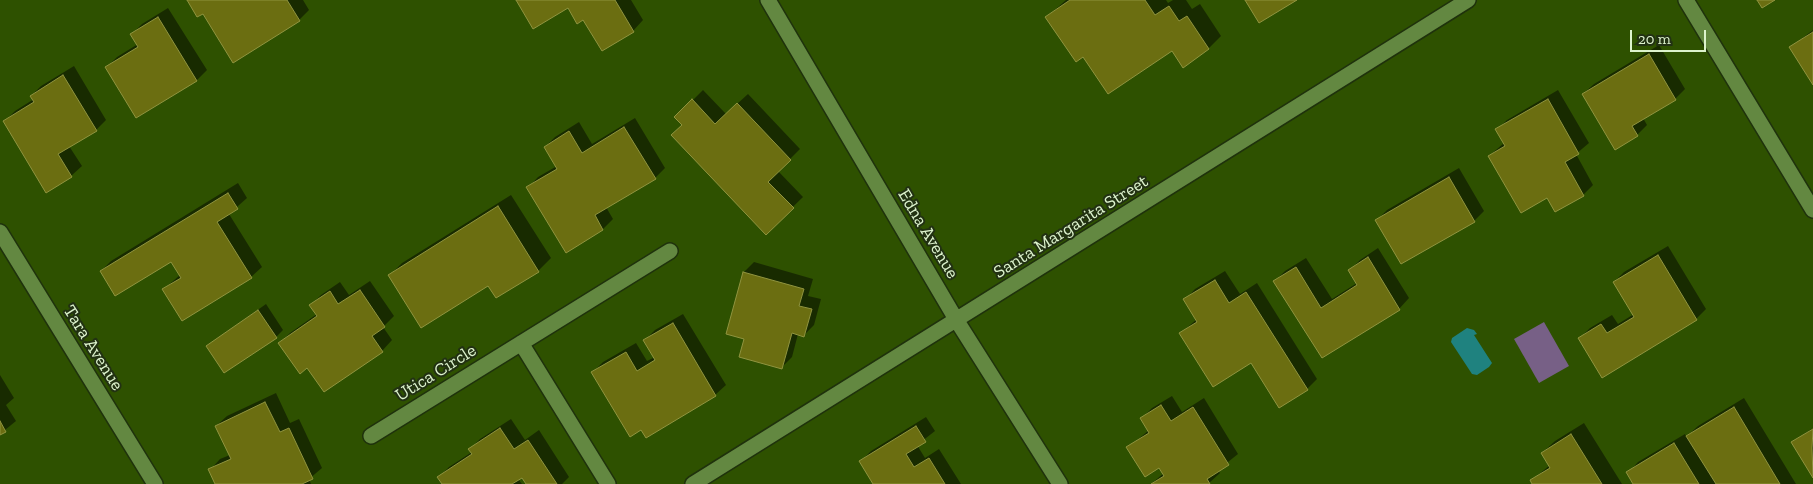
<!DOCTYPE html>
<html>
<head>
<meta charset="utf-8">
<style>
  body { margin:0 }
  #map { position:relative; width:1813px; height:484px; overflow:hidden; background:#2e5100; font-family:"Zilla Slab",serif }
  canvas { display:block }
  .scale { position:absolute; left:1630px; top:30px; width:76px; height:22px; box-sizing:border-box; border:2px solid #ddf3cd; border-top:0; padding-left:6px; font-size:15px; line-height:18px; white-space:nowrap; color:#ddf3cd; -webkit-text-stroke:4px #223113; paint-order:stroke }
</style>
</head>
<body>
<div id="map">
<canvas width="1813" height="484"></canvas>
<div class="scale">20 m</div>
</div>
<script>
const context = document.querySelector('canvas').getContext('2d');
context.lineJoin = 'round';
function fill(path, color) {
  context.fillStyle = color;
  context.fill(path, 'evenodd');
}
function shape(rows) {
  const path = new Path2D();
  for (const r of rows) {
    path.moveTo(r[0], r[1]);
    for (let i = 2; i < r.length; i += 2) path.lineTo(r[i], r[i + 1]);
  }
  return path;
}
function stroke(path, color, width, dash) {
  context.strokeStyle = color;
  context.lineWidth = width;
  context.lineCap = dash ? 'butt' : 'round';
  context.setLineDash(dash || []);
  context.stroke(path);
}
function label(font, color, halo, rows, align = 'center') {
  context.font = font + ' "Zilla Slab",serif';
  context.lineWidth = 4;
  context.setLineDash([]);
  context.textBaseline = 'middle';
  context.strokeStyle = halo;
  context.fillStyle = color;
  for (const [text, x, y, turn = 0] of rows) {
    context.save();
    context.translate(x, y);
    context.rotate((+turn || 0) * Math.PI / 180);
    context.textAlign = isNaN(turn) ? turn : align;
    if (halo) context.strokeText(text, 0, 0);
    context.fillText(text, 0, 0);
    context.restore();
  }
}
fill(shape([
  [1544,322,1569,366,1539,383,1514,339]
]), '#776086');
fill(shape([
  [1467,328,1474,330,1477,334,1474,335,1492,363,1489,367,1477,375,1472,374,1451,342,1452,338]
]), '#1f827f');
fill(shape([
  [188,0,303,0,309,10,299,20,203,12],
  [518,0,631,0,643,20,633,31,583,18,568,6],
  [1066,0,1166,0,1168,3,1173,0,1186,0,1192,9,1200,4,1221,36,1209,48,1183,66,1172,49,1084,55,1047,17],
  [168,8,207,70,197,80,137,117,106,68,117,57,138,44,132,34,142,24],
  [1813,30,1813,83,1791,47],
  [1659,45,1685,89,1675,99,1643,118,1647,125,1637,135,1583,94,1594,84],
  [74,66,106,120,96,130,69,146,82,166,71,176,5,121,15,111,34,99,31,96,41,86],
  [703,90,726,114,748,94,800,149,778,171,803,197,766,233,676,117],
  [1558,90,1589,143,1576,154,1593,185,1583,195,1547,197,1489,156,1504,143,1497,130,1507,120],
  [635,118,665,168,655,178,606,207,613,219,603,229,566,251,528,188,538,177,557,166,545,147,555,137,579,122,592,144],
  [1459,168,1484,211,1474,221,1377,220,1387,210],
  [238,183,247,198,229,214,262,267,251,277,164,289,180,275,171,260,101,271,111,261],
  [511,195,551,258,538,271,496,296,489,284,390,275,402,263],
  [1668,246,1706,309,1696,319,1580,338,1590,328,1612,315,1618,324,1634,314,1614,282,1624,272],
  [1378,248,1409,298,1399,309,1322,356,1275,281,1285,271,1306,258,1332,299,1357,283,1350,270,1360,260],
  [754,262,813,279,808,296,821,299,814,325,804,335,798,334,792,357,781,368,745,338,744,272],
  [1225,271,1240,294,1257,283,1317,379,1307,389,1251,361,1181,333,1197,319,1185,300,1195,289],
  [370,281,394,316,383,327,392,340,382,351,324,390,308,367,280,343,290,333,317,314,311,305,321,295,340,282,349,295],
  [266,304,283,330,276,337,207,346],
  [683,314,726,385,715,395,642,429,593,372,603,362,636,343,647,361,655,357,645,340,655,330],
  [0,375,14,398,6,405,16,421,0,434],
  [276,393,290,423,299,419,322,468,309,479,311,484,216,484,210,470,220,459,230,455,216,426,227,416],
  [1172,396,1182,412,1204,398,1238,454,1218,470,1220,473,1208,484,1151,484,1164,473,1160,466,1128,448,1149,430,1142,418,1152,408],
  [1744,398,1796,484,1635,484,1628,473,1638,462,1685,434,1686,437,1698,426],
  [926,417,935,431,917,445,925,458,939,449,961,484,875,484,861,461,871,451],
  [511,419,525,440,539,430,569,477,562,484,527,484,522,476,518,479,522,484,444,484,439,477,449,467,472,452,470,449,480,439],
  [1584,423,1622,484,1534,484,1531,481,1550,465,1542,453,1555,441],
  [1813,428,1813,476,1793,442]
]), '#0007');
const building = shape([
  [187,0,287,0,300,21,233,63,203,14,197,17,187,0],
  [516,0,615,0,634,32,602,51,583,20,577,24,568,8,533,29,516,0],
  [1070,0,1145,0,1155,15,1169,6,1179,21,1187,16,1209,49,1183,68,1172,51,1108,94,1083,57,1076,62,1045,17,1070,0],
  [1245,0,1297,0,1259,23,1245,0],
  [1757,0,1775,0,1762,8,1757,0],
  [158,17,197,81,136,118,105,67,138,47,130,34,158,17],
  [1813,32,1813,85,1789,47,1813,32],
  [1649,54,1676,100,1632,126,1638,136,1615,150,1582,94,1649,54],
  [63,75,97,131,58,154,72,177,46,193,3,121,34,102,30,96,63,75],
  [692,99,715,124,737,103,791,160,768,182,794,208,766,235,671,135,682,125,674,117,692,99],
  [1548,99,1579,154,1565,162,1584,196,1555,212,1547,198,1521,213,1488,156,1505,146,1495,129,1548,99],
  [624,127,656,179,595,215,603,230,566,253,526,187,557,169,544,147,569,131,582,153,624,127],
  [1449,177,1475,222,1401,264,1375,220,1449,177],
  [228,193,238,209,217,222,252,278,182,321,162,289,181,278,171,262,115,296,100,271,228,193],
  [498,206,539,272,496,298,488,286,421,328,388,275,498,206],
  [1658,255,1697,320,1602,378,1578,338,1601,324,1607,333,1634,317,1613,282,1658,255],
  [1368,257,1400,310,1322,358,1273,281,1296,267,1321,308,1357,285,1348,270,1368,257],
  [743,272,804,289,799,306,812,309,804,337,792,333,782,369,739,357,744,339,726,334,743,272],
  [1215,280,1229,303,1246,292,1308,390,1279,408,1251,363,1213,387,1179,333,1197,322,1183,299,1215,280],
  [360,290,385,327,372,336,383,352,324,392,307,368,300,374,278,343,317,316,309,305,330,291,338,304,360,290],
  [258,310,277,338,224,373,206,346,258,310],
  [673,323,716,396,646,438,641,430,630,437,591,372,626,352,637,371,655,360,643,340,673,323],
  [265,402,280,432,289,428,313,479,302,484,215,484,208,469,231,459,215,426,265,402],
  [1161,405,1171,421,1193,407,1229,465,1207,479,1210,484,1151,484,1164,476,1159,468,1145,477,1126,447,1149,433,1140,418,1161,405],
  [1734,407,1780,484,1716,484,1686,436,1734,407],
  [0,421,6,432,0,435,0,421],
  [916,426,926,442,906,454,914,467,929,458,945,484,873,484,859,461,916,426],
  [500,428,514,449,528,440,557,484,526,484,522,478,512,484,442,484,437,477,472,454,468,449,500,428],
  [1813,429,1812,448,1813,478,1791,442,1813,429],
  [1571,434,1602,484,1532,484,1530,480,1550,468,1541,453,1571,434],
  [1674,443,1699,484,1633,484,1626,472,1674,443]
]);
fill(building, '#6b6e11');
stroke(building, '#90943f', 1);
const minor = shape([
  [768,0,957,321,1060,484],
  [1686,0,1813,210],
  [0,232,155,484],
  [521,343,608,484],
  [371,436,670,251],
  [693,484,1468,0]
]);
stroke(minor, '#1f320c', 18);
stroke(minor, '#638841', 15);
label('18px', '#ddf3cd', '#223113', [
  ["Santa Margarita Street",1071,227,-32],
  ["Edna Avenue",928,234,59],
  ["Tara Avenue",93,348,58],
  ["Utica Circle",436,373,-32]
]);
</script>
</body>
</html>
